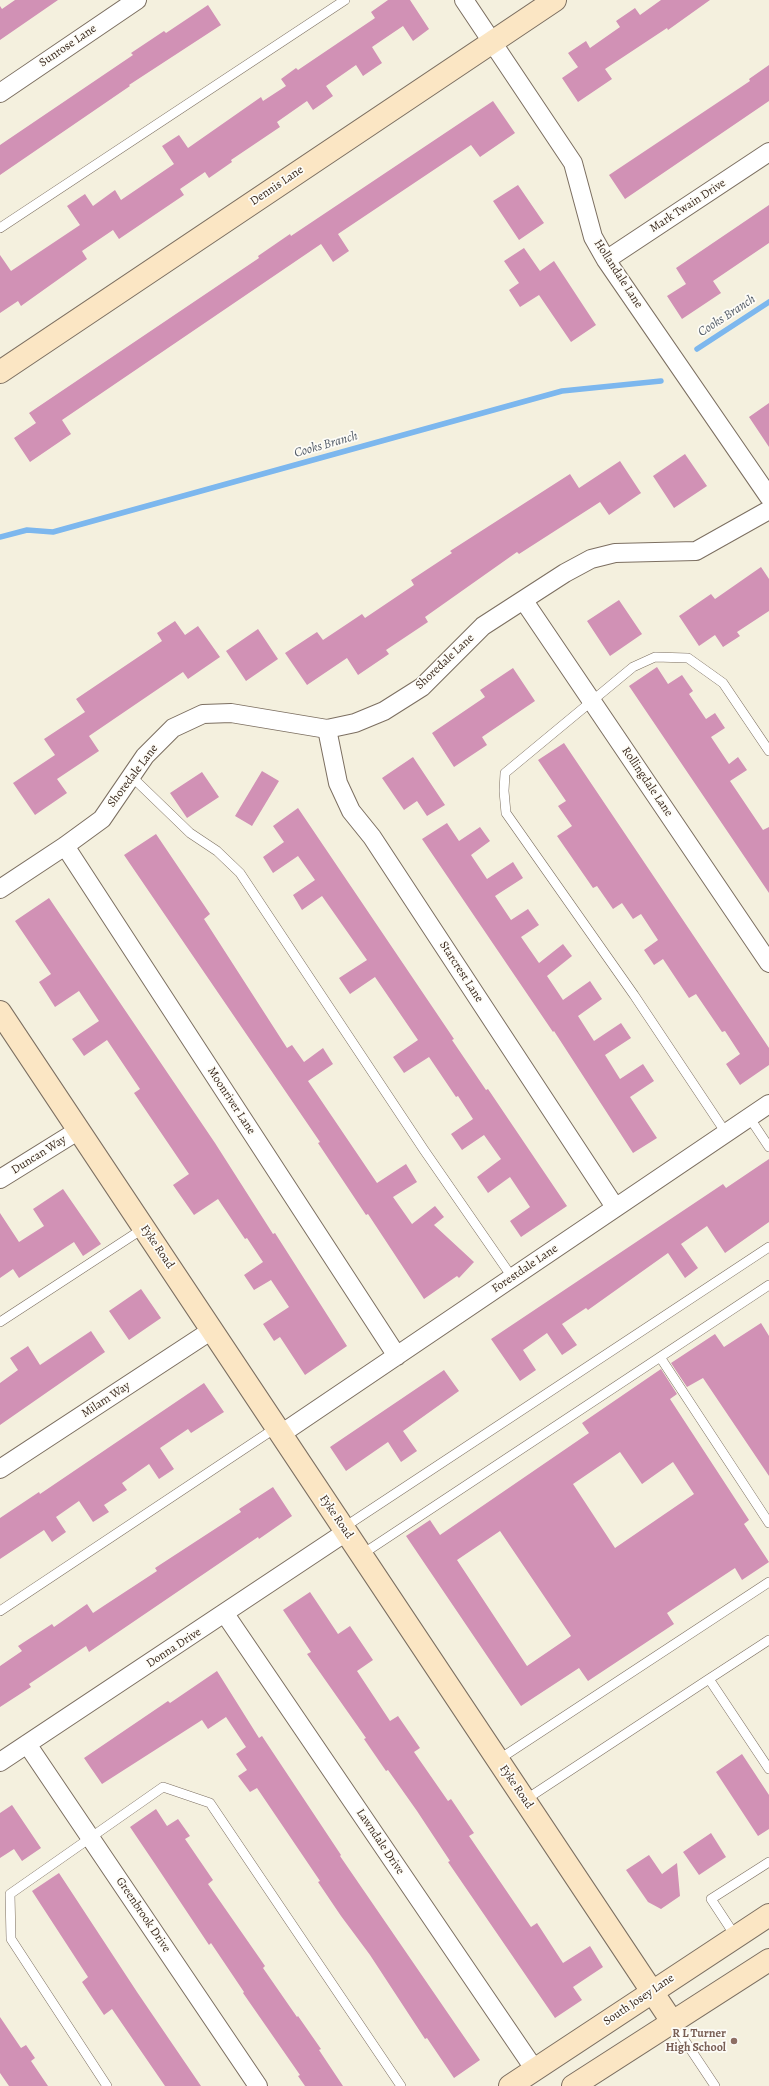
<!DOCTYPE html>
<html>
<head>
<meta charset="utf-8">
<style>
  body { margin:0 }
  canvas { display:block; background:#f4f0de }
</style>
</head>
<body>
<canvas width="769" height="2086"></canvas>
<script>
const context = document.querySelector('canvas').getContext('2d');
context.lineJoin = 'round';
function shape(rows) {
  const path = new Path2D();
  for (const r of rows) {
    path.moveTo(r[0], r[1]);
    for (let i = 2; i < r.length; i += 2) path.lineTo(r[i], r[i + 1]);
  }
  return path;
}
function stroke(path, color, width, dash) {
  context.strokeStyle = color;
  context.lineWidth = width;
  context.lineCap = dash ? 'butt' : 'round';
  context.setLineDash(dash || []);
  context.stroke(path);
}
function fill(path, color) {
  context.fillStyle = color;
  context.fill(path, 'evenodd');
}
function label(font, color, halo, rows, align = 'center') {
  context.font = font + ' Alegreya,serif';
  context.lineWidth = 3.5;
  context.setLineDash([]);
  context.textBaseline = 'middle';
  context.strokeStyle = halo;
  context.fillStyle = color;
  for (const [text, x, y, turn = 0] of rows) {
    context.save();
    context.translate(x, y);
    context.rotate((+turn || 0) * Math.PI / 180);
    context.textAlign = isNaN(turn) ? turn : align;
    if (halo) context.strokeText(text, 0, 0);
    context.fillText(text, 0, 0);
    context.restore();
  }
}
stroke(shape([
  [697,349,769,302],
  [0,537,27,530,53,532,562,391,661,381]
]), '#7cb7ee', 5.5);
fill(shape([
  [15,0,58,0,0,40,0,6,2,9],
  [388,0,410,0,429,29,413,41,403,26,372,47,382,63,363,76,356,65,326,86,333,96,313,110,307,101,277,122,280,127,231,160,232,162,209,178,205,172,180,189,184,195,119,239,113,230,82,251,87,259,21,306,18,301,0,313,0,255,11,271,80,225,67,206,85,194,93,206,115,190,121,200,174,164,162,146,179,135,188,148,261,97,263,101,286,86,281,79,296,68,298,70,375,18,371,12],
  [661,0,710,0,668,30,667,28,605,69,612,79,578,102,562,78,578,67,568,53,586,41,590,48,620,27,616,21,635,8,640,15],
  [208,5,221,25,129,85,130,86,0,175,0,145,133,55,131,53,164,31,166,33],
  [769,65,769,101,625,199,609,175,750,81,749,79],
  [493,101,515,133,480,157,471,145,338,234,349,251,333,262,321,244,62,420,71,434,30,462,14,438,36,423,29,413,259,258,258,256,290,234,291,236],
  [518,185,544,223,519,240,493,201],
  [769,205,769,243,713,281,721,293,682,319,667,296,686,284,676,268],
  [524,248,540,271,554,261,596,325,571,342,539,295,520,307,509,290,519,283,504,261],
  [769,403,769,447,749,417],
  [685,454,707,486,674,508,653,476],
  [620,461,641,493,609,515,600,502,519,554,517,552,425,617,428,622,386,650,389,654,358,675,347,658,307,685,285,653,317,632,323,640,362,614,365,618,414,585,411,580,452,553,450,551,570,474,579,488],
  [761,567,769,579,769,611,737,632,740,636,723,647,715,635,699,646,679,616,711,594,715,599],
  [619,600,642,634,610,656,587,621],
  [175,621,185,635,198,626,220,657,188,679,183,672,89,736,99,751,57,779,67,793,35,815,13,783,55,755,44,739,85,712,76,699,162,641,157,633],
  [258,629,278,659,246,681,226,651],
  [657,667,668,684,682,675,693,691,689,694,706,719,715,713,725,728,711,737,729,764,738,757,747,770,730,781,763,830,769,827,769,893,629,686],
  [513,668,535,701,482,737,487,745,454,767,432,733,485,697,480,690],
  [564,743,769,1048,769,1065,740,1085,726,1064,740,1054,725,1031,722,1032,696,994,689,998,663,959,654,965,644,950,658,940,641,914,633,919,622,903,613,909,597,886,593,888,557,836,572,826,558,806,566,801,538,760],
  [413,757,445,805,427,816,417,801,404,810,382,778],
  [262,771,279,781,252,826,235,816],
  [202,772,219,797,187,818,170,793],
  [298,808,454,1039,452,1040,486,1090,488,1089,567,1206,521,1237,510,1221,530,1207,510,1177,488,1193,477,1177,501,1159,484,1135,462,1150,451,1134,473,1119,458,1096,456,1097,429,1057,404,1073,393,1057,418,1040,375,977,350,994,339,978,367,960,322,896,302,910,293,895,315,880,298,856,273,873,263,857,284,842,273,826],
  [447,823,459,841,480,827,490,841,471,855,487,879,513,862,523,878,495,896,511,920,528,909,539,925,521,937,539,963,563,944,572,956,547,976,563,1000,590,981,602,999,578,1016,594,1041,621,1023,631,1038,605,1055,620,1079,643,1064,654,1081,630,1097,657,1138,633,1153,554,1031,553,1032,422,839],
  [156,834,210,914,204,919,287,1048,292,1045,304,1062,323,1048,333,1064,308,1081,377,1183,406,1164,417,1182,393,1197,412,1224,435,1206,444,1217,434,1225,474,1262,459,1278,457,1276,424,1299,368,1214,366,1215,318,1143,320,1142,124,855],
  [49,898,215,1143,273,1234,275,1233,347,1346,305,1375,280,1337,274,1341,263,1324,289,1307,271,1280,254,1290,244,1275,263,1262,247,1238,245,1239,218,1199,194,1215,173,1185,189,1174,134,1093,140,1089,107,1040,84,1056,72,1039,99,1021,79,991,55,1007,39,982,51,974,15,921],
  [769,1159,769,1222,725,1253,707,1226,681,1244,698,1268,685,1278,668,1253,588,1310,586,1308,562,1324,577,1345,562,1355,547,1333,523,1350,536,1370,520,1381,491,1339,723,1184,726,1188],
  [63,1189,101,1244,83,1256,74,1242,19,1278,13,1269,0,1278,0,1213,19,1242,44,1226,33,1209],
  [141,1289,161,1318,129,1340,109,1311],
  [761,1323,769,1336,769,1476,703,1378,687,1387,671,1363,715,1334,724,1347],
  [91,1331,105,1352,0,1425,0,1383,18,1370,10,1358,28,1346,40,1365],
  [661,1369,677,1394,670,1399,749,1520,744,1524,769,1562,742,1580,735,1568,667,1613,674,1624,588,1681,579,1668,521,1706,406,1536,430,1520,440,1535,589,1433,582,1423],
  [620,1452,642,1484,673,1462,694,1494,615,1548,573,1484],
  [500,1531,571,1636,527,1666,457,1560],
  [444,1370,459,1391,403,1431,417,1451,401,1462,388,1442,346,1471,330,1447],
  [204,1383,224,1412,191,1433,188,1429,160,1448,174,1469,159,1479,149,1464,122,1483,127,1490,104,1505,109,1512,93,1522,79,1501,56,1517,66,1532,52,1542,44,1530,0,1559,0,1518,39,1492,40,1494],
  [273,1487,292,1516,259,1539,258,1537,89,1652,86,1646,29,1684,31,1687,0,1707,0,1666,22,1651,18,1646,52,1624,54,1627,87,1604,93,1613,105,1605,157,1571,155,1568,241,1512,239,1509],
  [310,1592,338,1634,350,1626,373,1660,357,1671,390,1721,398,1716,420,1748,414,1752,448,1801,451,1799,474,1833,469,1836,531,1927,537,1923,563,1963,590,1946,603,1967,573,1987,582,2000,555,2018,448,1862,450,1861,417,1811,388,1770,386,1771,364,1739,366,1738,307,1654,311,1652,283,1610],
  [217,1671,259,1738,262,1736,341,1855,340,1856,480,2060,454,2078,427,2038,425,2039,370,1955,341,1916,318,1882,320,1881,257,1788,250,1792,238,1776,247,1770,236,1754,246,1747,226,1717,208,1729,202,1720,102,1784,84,1758,168,1701,170,1703],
  [742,1754,769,1795,769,1829,758,1836,716,1772],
  [12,1805,41,1848,22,1861,14,1849,0,1858,0,1813],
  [156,1809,167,1826,178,1819,190,1836,185,1839,213,1880,208,1884,265,1966,263,1968,297,2017,298,2016,321,2049,319,2050,343,2086,305,2086,298,2076,300,2075,243,1993,244,1992,211,1943,209,1945,155,1864,130,1827],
  [711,1833,726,1857,699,1875,683,1852],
  [649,1855,662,1874,677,1863,680,1896,661,1909,648,1902,626,1870],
  [59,1873,137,1992,201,2086,165,2086,112,2009,104,2015,82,1982,88,1977,32,1891],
  [0,2017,21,2048,26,2045,35,2058,31,2061,48,2086,9,2086,0,2073]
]), '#d191b5');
const lane = shape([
  [0,228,345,0],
  [131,776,190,833,217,851,240,873,424,1150,512,1277],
  [749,1117,769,1147],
  [726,1133,634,995,506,813,504,791,505,773,633,667,655,657,688,658,723,683,769,751],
  [0,1322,144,1228],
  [660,1357,769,1523],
  [343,1528,769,1247],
  [361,1555,769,1285],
  [0,1611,277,1427],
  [709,1679,769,1640],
  [498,1760,769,1582],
  [525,1800,709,1679,769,1769],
  [736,1937,711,1899,769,1862],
  [673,2023,715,2086],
  [107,2086,11,1939,10,1894,163,1787,210,1803,401,2086]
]);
const street = shape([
  [464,0,573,163,593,237,606,260,769,497],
  [0,93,137,0],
  [606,260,769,152],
  [524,601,769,963],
  [327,729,338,783,351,811,372,837,615,1207],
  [65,846,397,1356],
  [0,889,65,846,102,819,145,756,173,728,203,714,231,713,327,729,355,723,384,711,422,687,483,626,565,573,591,559,615,553,696,551,769,510],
  [0,1179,79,1130],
  [281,1434,769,1104],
  [0,1469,212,1330],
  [225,1614,535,2070],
  [27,1744,258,2086],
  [0,1762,346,1532]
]);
const secondary = shape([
  [0,372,555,0],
  [0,1012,673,2023],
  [510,2086,769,1915],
  [573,2086,769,1960]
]);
stroke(lane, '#7c6f61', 10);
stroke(street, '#7c6f61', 20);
stroke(secondary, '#7c6f61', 24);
stroke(lane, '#fff', 9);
stroke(street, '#fff', 18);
stroke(secondary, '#fbe6c4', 22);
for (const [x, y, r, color] of [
  [734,2041,4,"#8d6e63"]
]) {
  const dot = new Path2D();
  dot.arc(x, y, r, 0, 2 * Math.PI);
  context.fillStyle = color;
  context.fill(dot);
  stroke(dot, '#fdfcf7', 1.5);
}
label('12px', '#3b2a1e', '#fdfcf7', [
  ["Sunrose Lane",68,46,-34],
  ["Dennis Lane",277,186,-34],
  ["Mark Twain Drive",688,206,-33],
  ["Hollandale Lane",618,274,57],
  ["Shoredale Lane",445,662,-43],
  ["Shoredale Lane",133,776,-53],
  ["Rollingdale Lane",647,782,56],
  ["Starcrest Lane",461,972,57],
  ["Moonriver Lane",231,1101,57],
  ["Duncan Way",39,1155,-32],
  ["Fyke Road",157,1247,56],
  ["Forestdale Lane",525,1269,-34],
  ["Milam Way",106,1400,-33],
  ["Fyke Road",336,1517,56],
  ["Donna Drive",174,1648,-33],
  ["Fyke Road",516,1787,56],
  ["Lawndale Drive",380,1842,56],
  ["Greenbrook Drive",143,1915,56],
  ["South Josey Lane",639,2000,-34]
]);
label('bold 12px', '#785e54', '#fdfcf7', [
  ["R L Turner",726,2034],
  ["High School",726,2048]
], 'right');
label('italic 13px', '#525b67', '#fdfcf7', [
  ["Cooks Branch",727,316,-33],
  ["Cooks Branch",326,445,-16]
]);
</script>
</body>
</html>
